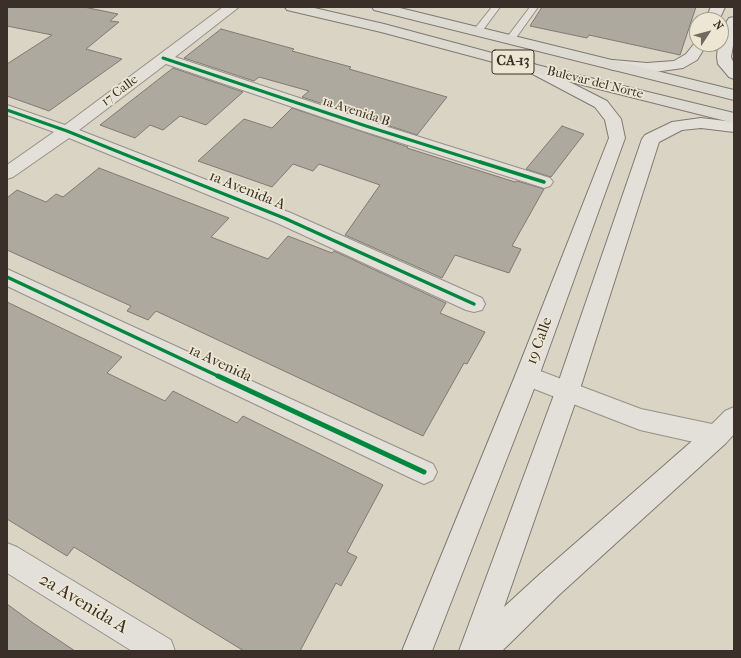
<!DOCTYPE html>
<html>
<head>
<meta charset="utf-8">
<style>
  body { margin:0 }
  #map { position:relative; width:741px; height:658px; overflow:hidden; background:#d9d4c4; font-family:"IM FELL French Canon",serif }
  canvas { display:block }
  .frame { position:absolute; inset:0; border:8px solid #3b3029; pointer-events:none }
  .north { position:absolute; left:689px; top:12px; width:40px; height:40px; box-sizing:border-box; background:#ece6d3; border:1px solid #a59d8f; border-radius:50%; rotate:54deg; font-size:11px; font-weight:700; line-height:16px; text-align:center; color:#3b3029 }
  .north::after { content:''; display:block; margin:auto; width:14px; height:18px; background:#72695f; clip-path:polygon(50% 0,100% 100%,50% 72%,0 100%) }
</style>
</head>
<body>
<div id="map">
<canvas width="741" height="658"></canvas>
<div class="frame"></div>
<div class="north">N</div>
</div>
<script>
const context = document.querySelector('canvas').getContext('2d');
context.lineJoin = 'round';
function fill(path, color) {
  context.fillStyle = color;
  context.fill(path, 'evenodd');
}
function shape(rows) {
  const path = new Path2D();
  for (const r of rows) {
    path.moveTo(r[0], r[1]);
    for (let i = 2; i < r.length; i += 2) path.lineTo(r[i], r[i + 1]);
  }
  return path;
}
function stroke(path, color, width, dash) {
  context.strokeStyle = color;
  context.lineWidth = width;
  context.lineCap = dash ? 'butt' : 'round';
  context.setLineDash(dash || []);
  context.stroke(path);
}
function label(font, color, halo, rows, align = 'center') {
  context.font = font + ' "IM FELL French Canon",serif';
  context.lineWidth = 3.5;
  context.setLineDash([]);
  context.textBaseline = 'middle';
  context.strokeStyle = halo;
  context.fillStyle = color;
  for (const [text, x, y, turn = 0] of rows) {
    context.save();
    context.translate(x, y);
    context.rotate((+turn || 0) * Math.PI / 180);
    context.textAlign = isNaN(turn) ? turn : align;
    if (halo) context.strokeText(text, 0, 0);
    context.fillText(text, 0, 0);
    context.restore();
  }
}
const building = shape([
  [7,7,84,7,118,14,110,21,119,22,86,49,122,59,49,111,7,96,7,64,52,35,7,26,7,7],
  [542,7,696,7,680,55,589,35,587,38,530,26,542,7],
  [221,29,294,49,292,51,351,67,349,69,447,97,417,135,302,97,309,91,259,77,254,81,184,58,221,29],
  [173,68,243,92,206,125,180,116,163,130,150,125,135,138,100,125,173,68],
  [292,108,408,147,407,148,515,182,517,181,544,189,512,246,521,249,509,273,455,255,442,278,345,235,380,185,319,164,313,171,293,164,272,187,198,161,244,119,272,128,292,108],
  [562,126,584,134,551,177,526,169,562,126],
  [99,168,229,218,211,237,268,259,288,236,332,253,334,251,446,303,440,313,485,332,467,364,464,363,423,436,156,311,148,320,127,311,131,306,7,250,7,198,17,190,46,202,56,194,63,197,99,168],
  [7,302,122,357,107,373,165,401,173,391,237,423,243,416,383,485,347,552,357,557,341,586,336,583,300,651,244,651,74,547,67,556,7,519,7,302],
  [7,604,33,623,75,651,7,651,7,604]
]);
fill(building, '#ada99e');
stroke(building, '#7f7a72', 1);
const service = shape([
  [492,7,500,7,480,34,474,34,472,32,492,7],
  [530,7,538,7,513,42,507,42,505,40,530,7]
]);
const minor = shape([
  [223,7,239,7,175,57,372,122,550,178,553,182,550,186,544,188,538,186,360,130,166,64,79,130,291,213,482,298,485,304,482,310,474,312,466,310,277,223,69,138,13,177,7,179,7,165,54,132,7,115,7,105,65,125,223,7],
  [7,269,433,464,437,472,433,480,424,484,415,480,7,286,7,269],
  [7,543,17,547,171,640,175,651,132,651,7,573,7,543]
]);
const tertiary = shape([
  [527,366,641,409,712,424,725,411,734,407,734,434,725,444,716,447,640,430,519,383,515,376,519,369,527,366]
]);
const secondary = shape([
  [711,7,725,7,719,20,705,20,711,7],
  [734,17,734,40,731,57,734,64,734,79,729,77,718,64,717,57,718,45,721,44,721,37,727,21,729,18,734,17],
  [697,40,697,44,707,44,697,60,683,68,647,73,613,70,608,68,605,65,608,62,613,60,647,63,674,61,686,54,697,40],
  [532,63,607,101,621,119,625,138,539,376,432,651,402,651,515,376,609,138,605,120,595,107,527,71,524,68,527,65,532,63],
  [701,118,734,122,734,132,701,128,682,130,659,142,579,392,504,607,540,574,707,428,716,425,725,428,728,436,725,444,560,594,502,651,459,651,555,392,642,139,645,135,672,122,701,118]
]);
const trunk = shape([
  [285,7,310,7,384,24,537,65,734,113,734,123,527,71,381,32,287,10,285,7],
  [372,7,396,7,734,90,734,100,374,10,372,7]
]);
stroke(service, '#959187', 2);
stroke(minor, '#959187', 2);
stroke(tertiary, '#959187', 2);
stroke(secondary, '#7f7a72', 2);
stroke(trunk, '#7f7a72', 2);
fill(service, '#e2e0d8');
fill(minor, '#e2e0d8');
fill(tertiary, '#e2e0d8');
fill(secondary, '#e2e0d8');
fill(trunk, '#dddad1');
stroke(shape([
  [163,58,366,126,483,163],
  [7,110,67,131,146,163]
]), '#00873e', 3);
stroke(shape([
  [144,162,284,218,474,304],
  [480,162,544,182],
  [7,277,220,377]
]), '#00873e', 3.5);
stroke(shape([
  [218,376,424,472]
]), '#00873e', 5);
label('13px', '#3b3029', '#ece6d3', [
  ["Bulevar del Norte",595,83,14],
  ["17 Calle",120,91,-37],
  ["1a Avenida B",356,112,18]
]);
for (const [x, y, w] of [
  [513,62,42]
]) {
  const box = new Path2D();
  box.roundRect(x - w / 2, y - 12, w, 24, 3);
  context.fillStyle = '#ece6d3';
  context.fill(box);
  stroke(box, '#3b3029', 1);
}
label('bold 14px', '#3b3029', null, [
  ["CA-13",513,62]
]);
label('15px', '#3b3029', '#ece6d3', [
  ["1a Avenida A",247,191,22],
  ["19 Calle",540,341,-70],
  ["1a Avenida",220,364,25]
]);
label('18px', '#3b3029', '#ece6d3', [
  ["2a Avenida A",83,604,31]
]);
</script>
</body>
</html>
